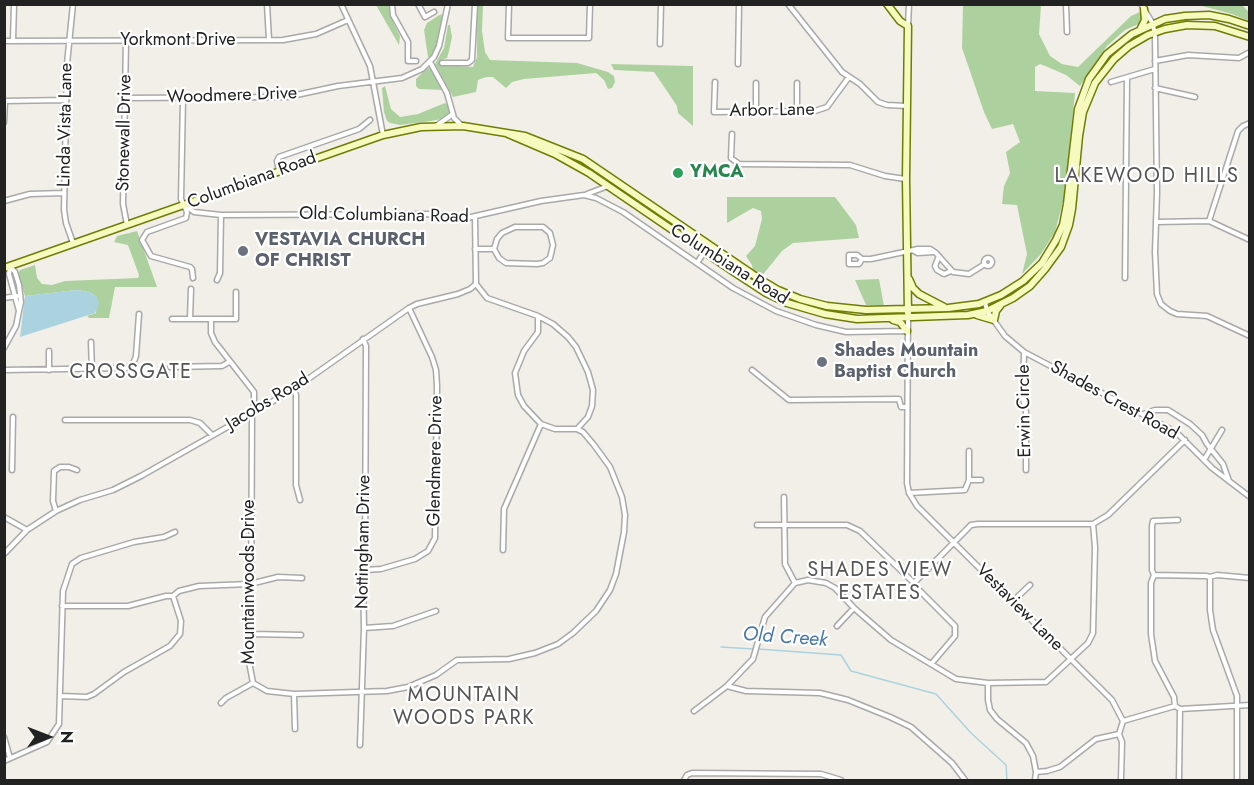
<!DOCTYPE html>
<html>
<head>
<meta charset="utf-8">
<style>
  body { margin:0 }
  #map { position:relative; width:1254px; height:785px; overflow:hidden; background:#f2efe9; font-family:Jost,sans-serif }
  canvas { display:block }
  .frame { position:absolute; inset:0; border:6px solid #222; pointer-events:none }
  .north { position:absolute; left:18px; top:707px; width:60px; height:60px; -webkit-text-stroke:4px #fff; paint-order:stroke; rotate:90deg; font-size:16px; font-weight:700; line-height:24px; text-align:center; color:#222 }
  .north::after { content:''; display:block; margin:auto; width:21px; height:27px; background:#222; clip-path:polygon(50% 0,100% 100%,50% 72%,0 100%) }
</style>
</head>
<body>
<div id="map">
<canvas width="1254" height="785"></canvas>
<div class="frame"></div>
<div class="north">N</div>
</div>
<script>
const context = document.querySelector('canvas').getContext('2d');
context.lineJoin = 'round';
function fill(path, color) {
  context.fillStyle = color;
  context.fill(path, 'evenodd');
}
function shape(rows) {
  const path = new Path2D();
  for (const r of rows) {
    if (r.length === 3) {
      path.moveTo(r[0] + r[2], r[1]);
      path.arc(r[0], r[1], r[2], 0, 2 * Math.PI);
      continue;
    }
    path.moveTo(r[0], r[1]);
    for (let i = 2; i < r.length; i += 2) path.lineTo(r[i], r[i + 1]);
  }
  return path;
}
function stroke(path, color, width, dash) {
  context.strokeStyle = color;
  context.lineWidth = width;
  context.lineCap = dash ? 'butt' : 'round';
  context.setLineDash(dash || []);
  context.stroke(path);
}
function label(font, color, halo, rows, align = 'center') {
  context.font = font + ' Jost,sans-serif';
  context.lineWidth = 4.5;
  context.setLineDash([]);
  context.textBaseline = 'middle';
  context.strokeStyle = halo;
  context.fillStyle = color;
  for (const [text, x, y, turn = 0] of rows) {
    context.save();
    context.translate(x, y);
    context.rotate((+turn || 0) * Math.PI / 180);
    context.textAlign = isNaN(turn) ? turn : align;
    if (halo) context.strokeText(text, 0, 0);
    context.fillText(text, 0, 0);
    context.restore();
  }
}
fill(shape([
  [376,5,389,5,391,18,400,36,399,45],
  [477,5,483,5,482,31,485,52,490,60,577,63,608,72,614,76,615,82,612,88,608,89,604,80,596,73,524,79,512,82,506,88,493,77,486,77,478,80,476,92,453,97,435,64,444,48,448,25,450,25,452,37,449,51,447,58,441,60,441,65,473,67,477,57],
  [963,5,1041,5,1039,34,1050,56,1062,64,1078,67,1131,16,1140,12,1143,16,1141,23,1125,30,1107,46,1080,86,1066,75,1050,68,1040,64,1035,67,1035,91,1075,93,1064,198,1055,232,1041,254,1022,274,1027,254,1017,205,1002,204,1004,186,1010,173,1006,152,1020,142,1013,124,992,129,984,112,962,48],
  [1201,5,1242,5,1249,12,1249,21,1232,14,1202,6],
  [441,14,443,18,443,25,437,45,431,57,428,57,424,30,427,23],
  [611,64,693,66,693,126,678,113,677,106,654,72,614,70],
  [427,68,433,69,444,90,419,89,416,86,416,79],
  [385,86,391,109,400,117,418,114,445,103,449,106,450,113,442,119,431,121,400,125,390,123,387,121,384,112,382,88],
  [727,197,835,197,856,225,859,238,793,243,782,251,761,277,753,272,752,265,746,256,755,246,762,219,761,211,753,208,727,223],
  [137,231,157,287,115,287,109,318,89,318,87,316,96,313,97,297,89,292,77,290,25,296,24,293,18,274,20,270,35,265,37,278,42,284,52,285,65,281,138,278,139,275,128,245,114,242,117,236],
  [879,279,884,306,866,305,855,280]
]), '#add19e');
fill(shape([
  [77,290,89,292,97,297,99,304,95,313,20,337,25,296]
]), '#aad3df');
stroke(shape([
  [721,647,753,649],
  [758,649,841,655,851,671,936,694,971,733,1006,765,1007,780]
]), '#aad3df', 1.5);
const street = shape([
  [73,4,67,64,64,210,66,223,73,243],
  [267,4,269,40],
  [341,4,370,66,383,135],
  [392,4,393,15,408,42,408,61,416,61],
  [418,4,425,17,434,12],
  [509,4,508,38,589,38,590,4],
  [788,4,842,72,860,84,878,102,887,105,907,106],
  [1066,4,1067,32],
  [1141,4,1153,24,1155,37,1157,193,1155,252,1157,294,1161,304,1170,311,1177,314,1207,316,1250,336],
  [908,26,909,4],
  [4,41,283,40,316,34,348,20],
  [13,41,14,4],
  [126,41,123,204,127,225],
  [660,44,661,4],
  [1155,61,1188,55,1239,58,1248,53],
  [430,62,447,93,454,118,461,125],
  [442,63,468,63,472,60,475,4],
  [738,64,739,4],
  [715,82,714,112,815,111,827,107,849,77],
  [1111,82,1155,69],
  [756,83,756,112],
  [797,83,797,112],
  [1155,88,1195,97],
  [125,98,287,97,338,86,402,78,422,69,434,57,439,46,448,4],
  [183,98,181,199,187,212,186,218,147,232,142,240,151,256,190,267,192,269,193,278],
  [4,101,66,100],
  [4,122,5,101],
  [436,126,453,114],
  [732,134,731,158,739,164,850,165,885,176,905,179],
  [279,171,277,161,279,157,359,129,370,120],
  [587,194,608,186],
  [4,201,30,194,64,193],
  [185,205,194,212,221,215,439,214,467,218,541,201,584,195,596,198,623,212,733,288,776,311,816,325,846,332,907,331],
  [1209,221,1238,131,1243,126,1250,123],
  [1156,222,1209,221,1250,240],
  [515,227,543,227,550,233,553,245,550,258,543,263,537,264,506,263,499,258,494,249,497,239,502,233,515,227],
  [475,249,494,249],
  [914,251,918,253,933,252],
  [939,256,935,266,937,270,944,274,951,271],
  [988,262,4],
  [862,259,859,264,849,264,849,255,857,255,862,259,871,259,918,249,930,249,936,253,953,272,969,274,985,264],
  [697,263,709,245],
  [10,266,15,272,19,285,21,302,19,311,9,274,10,266],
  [1125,278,1127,78],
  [217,280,220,273,221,215],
  [476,284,487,298,538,316,538,332,524,351,515,373,518,395,524,406,541,424,555,429,577,429,588,417,592,406,593,390,588,372,576,347,568,337,553,324,538,316],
  [4,298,17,296],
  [985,302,987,311,1005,336,1024,352,1176,432,1212,468,1250,497],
  [908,318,907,483,909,493,917,506,1112,700,1123,721],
  [172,319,236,319,236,292],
  [190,319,191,289],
  [211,319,211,333,215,342,254,392,254,406,252,412,251,634,249,662,253,683,267,691,294,694,387,691,408,687,436,675,457,660,509,659,535,653,558,644,573,633,596,611,610,590,616,574,624,532,625,515,622,497,610,467,594,445,583,432,577,429],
  [91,342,92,370],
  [4,348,16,326,19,311],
  [49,351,49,370],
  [1024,352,1023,399,1026,412,1026,470],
  [170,367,222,366,229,362],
  [4,370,127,368,133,364,136,356,139,314],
  [752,370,789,400,899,399,901,407,907,407],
  [294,389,296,395,296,485,300,500],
  [1144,414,1155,410,1168,410,1190,424,1202,435,1207,444,1223,464,1229,481],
  [65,420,190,420,200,423,212,435],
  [1204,460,1222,430],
  [12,470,13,417],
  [969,480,981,480],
  [909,493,965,490,969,480,969,451],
  [784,497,785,564,795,583],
  [56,511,53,501,54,471,60,467,69,467,77,470],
  [4,517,27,530],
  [1178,520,1153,521,1152,526,1152,570,1154,575,1151,583,1151,634,1155,661,1174,697,1175,706,1180,709,1179,780],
  [757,525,847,525,860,531,914,583,918,589,955,626,955,636,932,663],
  [503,550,504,509,541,424],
  [4,554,27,530,56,511,80,500,113,490,141,476,291,391,409,308,417,304,458,294,470,289,476,284,475,218],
  [365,570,381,569,415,559,428,551,435,538,437,386,436,370,432,357,409,308],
  [1154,575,1206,576,1210,577,1217,575,1250,578],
  [1210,577,1210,610,1213,630,1237,696,1237,780],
  [914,583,971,525,978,524,1093,524,1108,515,1185,440],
  [1012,602,1030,585],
  [62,606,128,606,166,596,173,596,179,591,199,586,250,584,278,577,302,578],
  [837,626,854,608],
  [364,628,393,626,436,611],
  [251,634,301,635],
  [988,683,988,700,990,710,997,719,1026,743,1033,756,1036,772,1035,780],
  [727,686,746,691,820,693,848,700,890,717,911,727,952,763,965,780],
  [294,694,295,729],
  [61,696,87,697,94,694,124,672,170,646,180,634,181,621,173,596],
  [221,703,226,698,253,683],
  [1180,709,1250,705],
  [694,711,727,686,753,659,765,617,795,583,808,580,826,583,835,588,854,608,891,640,956,679,988,683,1046,682,1088,643,1093,633,1095,547,1093,524],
  [1123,721,1175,706],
  [4,737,10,758],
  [360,745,364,628,363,574,365,570,366,346,363,339],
  [4,761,47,742,59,724,63,591,72,564,81,558,134,542,164,537,175,532],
  [1036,772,1047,771,1060,767,1096,739,1119,734],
  [684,780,687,775,692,773,821,774,841,780],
  [1121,780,1122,742,1119,734,1123,721]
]);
const secondary = shape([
  [887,4,900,21,908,26,906,179,908,313],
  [1141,28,1145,20,1144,9],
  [506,133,555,154,589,173,734,272,766,293,787,303,825,314,857,319,968,315,987,311,1013,298,1030,286,1045,269,1061,247,1069,225,1072,209,1079,136,1083,112,1095,83,1114,59,1129,46,1148,35,1165,29,1187,25,1215,26,1250,37],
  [4,268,383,135,421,127,463,126,525,136,583,159,758,278,778,290,800,299,827,306,866,310,948,308,979,304,1001,295,1023,281,1042,263,1056,240,1063,225,1067,204,1078,109,1089,79,1107,54,1132,34,1165,19,1185,16,1209,15,1229,19,1250,26],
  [909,279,913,288,919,294,944,307],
  [977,315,994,320,996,311,1000,306],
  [893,320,900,322,907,331]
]);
stroke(street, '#a9a9a9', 7);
stroke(secondary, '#707d05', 9);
stroke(street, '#fff', 4);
stroke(secondary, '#f7fabf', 6);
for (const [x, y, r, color] of [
  [678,173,6,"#2e9e5b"],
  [243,251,6,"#6b7280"],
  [822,362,6,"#6b7280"]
]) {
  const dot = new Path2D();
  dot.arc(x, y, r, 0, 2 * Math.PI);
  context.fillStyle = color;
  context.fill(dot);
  stroke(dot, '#fff', 2);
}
label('18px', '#222', '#fff', [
  ["Yorkmont Drive",178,41],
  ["Woodmere Drive",232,96,-2],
  ["Arbor Lane",772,111,-1],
  ["Linda Vista Lane",66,125,-89],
  ["Stonewall Drive",125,133,-89],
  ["Columbiana Road",252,181,-20],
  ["Old Columbiana Road",384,216,1],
  ["Columbiana Road",729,265,32],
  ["Shades Crest Road",1114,401,29],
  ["Jacobs Road",268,402,-31],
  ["Erwin Circle",1025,411,-91],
  ["Glendmere Drive",436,461,-89],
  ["Nottingham Drive",364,542,-89],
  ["Mountainwoods Drive",250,582,-90],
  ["Vestaview Lane",1019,608,45]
]);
label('bold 18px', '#27864d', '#fff', [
  ["YMCA",690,173]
], 'left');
label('bold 18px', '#5b616d', '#fff', [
  ["VESTAVIA CHURCH",255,241],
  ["OF CHRIST",255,262],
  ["Shades Mountain",834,352],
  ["Baptist Church",834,373]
], 'left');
context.letterSpacing = '1.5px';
label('20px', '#555', '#fff', [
  ["LAKEWOOD HILLS",1147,177],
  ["CROSSGATE",131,373],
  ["SHADES VIEW",880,571],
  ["ESTATES",880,594],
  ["MOUNTAIN",464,696],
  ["WOODS PARK",464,719]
]);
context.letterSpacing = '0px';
label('italic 20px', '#4a7aab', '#fff', [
  ["Old Creek",785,638,4]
]);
</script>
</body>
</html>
